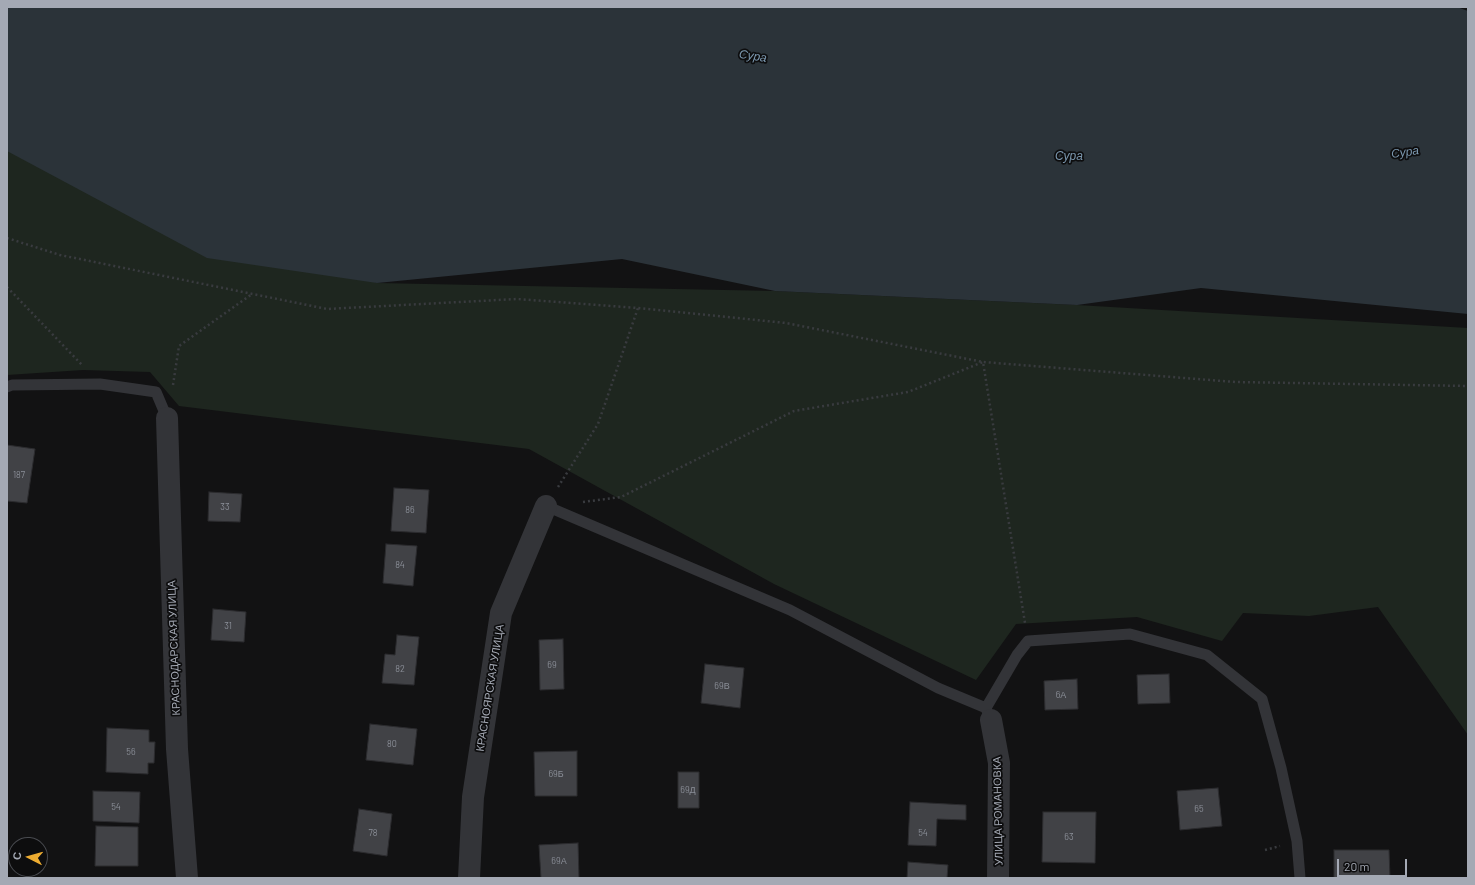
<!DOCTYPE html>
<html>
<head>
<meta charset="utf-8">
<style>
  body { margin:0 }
  #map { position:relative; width:1475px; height:885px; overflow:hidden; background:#121213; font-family:Barlow,sans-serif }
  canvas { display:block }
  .frame { position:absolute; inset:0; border:8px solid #a4a9b4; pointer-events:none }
  .north { position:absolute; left:8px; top:837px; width:40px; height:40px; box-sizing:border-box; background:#0d0d0e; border:1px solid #494b50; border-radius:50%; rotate:276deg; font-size:11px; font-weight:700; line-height:16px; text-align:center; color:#a4a9b4 }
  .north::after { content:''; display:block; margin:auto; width:14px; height:18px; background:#edac31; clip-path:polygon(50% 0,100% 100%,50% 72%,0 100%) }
  .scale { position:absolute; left:1337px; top:859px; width:70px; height:18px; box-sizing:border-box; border:2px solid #a4a9b4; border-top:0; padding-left:5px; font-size:12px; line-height:14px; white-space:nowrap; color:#a4a9b4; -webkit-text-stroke:3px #0d0d0e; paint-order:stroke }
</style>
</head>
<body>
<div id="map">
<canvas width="1475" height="885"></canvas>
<div class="frame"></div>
<div class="north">С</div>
<div class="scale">20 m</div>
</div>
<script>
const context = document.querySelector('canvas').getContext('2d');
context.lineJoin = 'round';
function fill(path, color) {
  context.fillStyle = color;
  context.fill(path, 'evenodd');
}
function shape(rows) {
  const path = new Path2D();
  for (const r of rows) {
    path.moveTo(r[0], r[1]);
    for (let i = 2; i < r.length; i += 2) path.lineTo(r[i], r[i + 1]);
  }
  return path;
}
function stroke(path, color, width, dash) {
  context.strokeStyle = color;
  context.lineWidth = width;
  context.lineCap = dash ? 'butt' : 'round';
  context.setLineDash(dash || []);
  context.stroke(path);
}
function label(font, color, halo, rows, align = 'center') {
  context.font = font + ' Barlow,sans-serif';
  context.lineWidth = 3.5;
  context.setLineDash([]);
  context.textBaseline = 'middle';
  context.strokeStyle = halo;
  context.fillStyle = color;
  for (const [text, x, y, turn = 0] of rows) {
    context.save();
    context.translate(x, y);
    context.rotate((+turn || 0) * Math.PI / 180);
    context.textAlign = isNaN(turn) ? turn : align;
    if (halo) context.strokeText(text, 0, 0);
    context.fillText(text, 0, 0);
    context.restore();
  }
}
fill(shape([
  [7,140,377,283,775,291,1077,305,1468,328,1468,735,1378,607,1309,616,1243,613,1222,641,1137,617,1016,624,976,680,774,584,529,449,179,406,150,372,83,370,7,375]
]), '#1e261f');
fill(shape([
  [7,7,1457,7,1468,11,1468,314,1201,288,1077,305,775,291,622,259,377,283,207,258,7,151]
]), '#2b3339');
const building = shape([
  [7,445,35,449,27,503,7,501,7,445],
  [394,488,429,490,426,533,391,531,394,488],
  [209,492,242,494,240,522,208,521,209,492],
  [386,544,417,546,413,586,383,583,386,544],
  [213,609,246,612,244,642,211,640,213,609],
  [397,635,419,637,414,685,382,683,385,654,395,655,397,635],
  [563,639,564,689,540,690,539,640,563,639],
  [705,664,744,668,740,708,701,703,705,664],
  [1169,674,1170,703,1138,704,1137,675,1169,674],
  [1077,679,1078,709,1045,710,1044,681,1077,679],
  [370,724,417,729,413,765,366,760,370,724],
  [107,728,149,730,149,742,155,742,154,763,148,763,148,774,106,772,107,728],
  [577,751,577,796,535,796,534,752,577,751],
  [678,772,699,772,699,808,678,808,678,772],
  [1218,788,1222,826,1180,830,1177,791,1218,788],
  [93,791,140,792,139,823,93,821,93,791],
  [910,802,966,805,966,820,937,819,936,846,908,845,910,802],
  [359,809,392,814,387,856,353,851,359,809],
  [1043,812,1096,812,1095,863,1042,862,1043,812],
  [96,826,138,827,138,866,95,866,96,826],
  [578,843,579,878,541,878,539,845,578,843],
  [1334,850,1389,850,1390,878,1334,878,1334,850],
  [908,862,948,865,947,878,907,878,908,862]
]);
fill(building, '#414246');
stroke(building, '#2c2c2f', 1);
stroke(shape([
  [7,238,60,255,327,309,517,299,638,308,786,323,983,362,1235,382,1468,386],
  [7,287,83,366],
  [173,385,179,346,252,294],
  [558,487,598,424,638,308],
  [583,502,621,497,794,411,908,392,983,362,1025,623],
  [1265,850,1280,846]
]), '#393b3f', 2.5, [2, 3]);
stroke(shape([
  [7,387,12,385,100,384,156,392,167,418],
  [546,506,790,610,938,688,986,708,988,714],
  [986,708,1017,655,1028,641,1130,634,1207,655,1262,699,1281,768,1297,841,1300,878]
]), '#333438', 11);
stroke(shape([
  [167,418,177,749,187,878],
  [991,720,999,763,998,878],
  [469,878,473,797,501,613,546,506]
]), '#333438', 22);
label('9px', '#8b8f98', null, [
  ["187",19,475],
  ["33",225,507],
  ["86",410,510],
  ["84",400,565],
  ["31",228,626],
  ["69",552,665],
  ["82",400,669],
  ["69В",722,686],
  ["6А",1061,695],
  ["80",392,744],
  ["56",131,752],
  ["69Б",556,774],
  ["69Д",688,790],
  ["54",116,807],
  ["65",1199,809],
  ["78",373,833],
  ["54",923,833],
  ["63",1069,837],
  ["69А",559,861]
]);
label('11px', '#a4a9b4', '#0d0d0e', [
  ["КРАСНОДАРСКАЯ УЛИЦА",174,648,-92],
  ["КРАСНОЯРСКАЯ УЛИЦА",490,688,-81],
  ["УЛИЦА РОМАНОВКА",998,811,-91]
]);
label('italic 12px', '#7b97ae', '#0d0d0e', [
  ["Сура",753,56,9],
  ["Сура",1405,152,-8],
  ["Сура",1069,156]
]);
</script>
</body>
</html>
